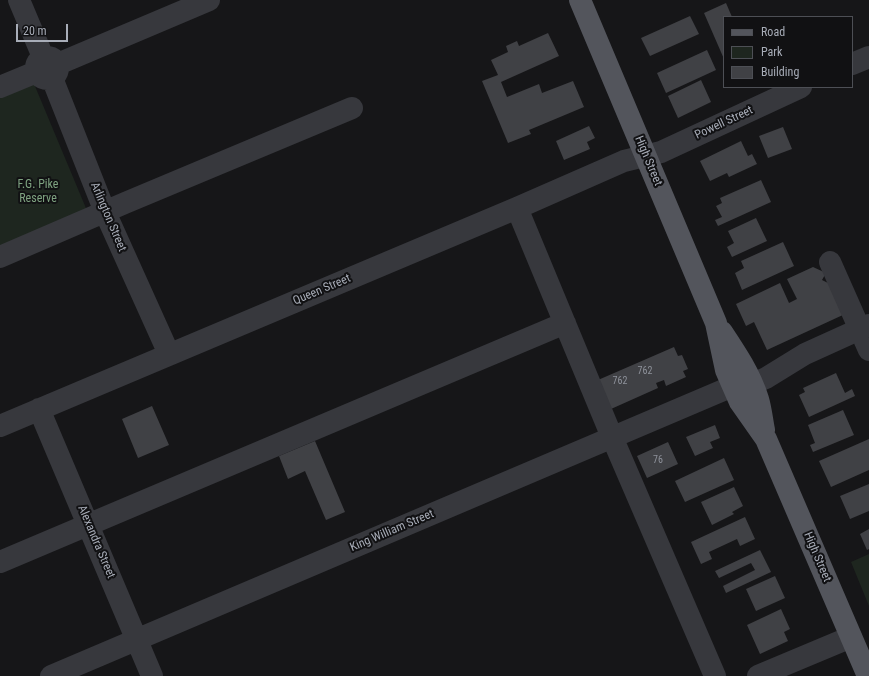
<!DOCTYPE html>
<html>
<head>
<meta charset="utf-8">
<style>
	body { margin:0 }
	#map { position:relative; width:869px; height:676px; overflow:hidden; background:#161618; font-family:"Roboto Condensed",sans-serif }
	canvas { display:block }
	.legend { position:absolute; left:723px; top:16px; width:130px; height:72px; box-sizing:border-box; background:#111113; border:1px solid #4d4f55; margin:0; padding:5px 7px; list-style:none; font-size:12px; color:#a8adb8 }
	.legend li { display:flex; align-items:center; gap:8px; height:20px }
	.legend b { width:20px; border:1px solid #4d4f55 }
	.scale { position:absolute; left:16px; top:24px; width:52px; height:18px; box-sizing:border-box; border:2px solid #a8adb8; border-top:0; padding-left:5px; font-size:12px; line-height:14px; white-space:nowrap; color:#a8adb8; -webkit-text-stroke:3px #111113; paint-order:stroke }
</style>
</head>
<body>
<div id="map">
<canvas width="869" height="676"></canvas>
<ul class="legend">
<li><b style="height:5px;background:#53555c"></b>Road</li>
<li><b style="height:11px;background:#1e261f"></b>Park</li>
<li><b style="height:11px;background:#404145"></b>Building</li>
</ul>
<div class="scale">20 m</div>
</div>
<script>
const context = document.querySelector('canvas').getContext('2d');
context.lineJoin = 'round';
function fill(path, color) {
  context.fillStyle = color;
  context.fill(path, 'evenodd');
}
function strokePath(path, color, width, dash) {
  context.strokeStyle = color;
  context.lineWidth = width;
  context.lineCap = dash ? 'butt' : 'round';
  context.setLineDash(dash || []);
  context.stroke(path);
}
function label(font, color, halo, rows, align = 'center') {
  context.font = font + ' "Roboto Condensed",sans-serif';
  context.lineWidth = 4;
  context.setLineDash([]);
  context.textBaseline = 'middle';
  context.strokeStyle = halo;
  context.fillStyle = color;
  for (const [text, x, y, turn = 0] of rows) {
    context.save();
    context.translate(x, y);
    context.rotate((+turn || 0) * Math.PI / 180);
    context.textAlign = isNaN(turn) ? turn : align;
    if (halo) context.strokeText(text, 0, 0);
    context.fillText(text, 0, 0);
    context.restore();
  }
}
fill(new Path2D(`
	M32,79L88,213L0,249V93Z
	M869,554V606L851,562Z`), '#1e261f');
fill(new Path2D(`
	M726,3L732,17H724V59L704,13Z
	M690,16L699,34L650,56L641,38Z
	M548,33L559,56L501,82L507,97L539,84L542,93L573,81L584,107L529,130L531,134L508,143L482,81L498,75L491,60L508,52L506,46L517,41L519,46Z
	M707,50L716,70L666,93L657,73Z
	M701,80L711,102L678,118L668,96Z
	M589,126L595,138L587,142L590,149L564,160L556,141Z
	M783,127L792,149L768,158L759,136Z
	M741,141L748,156L752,154L757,164L729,177L727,173L710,181L700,161Z
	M761,180L771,202L718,226L715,220L722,217L716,206L722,203L720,198Z
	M756,218L767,241L732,257L727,247L734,243L728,231Z
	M783,242L794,266L742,290L735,273L744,268L741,261Z
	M813,267L826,273L822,280L832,285L845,314L767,350L754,322L746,326L736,304L780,283L789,303L797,299L787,279Z
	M674,347L678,356L682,355L688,369L683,371L686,377L666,386L664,380L656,383L658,388L611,409L598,380Z
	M836,373L845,393L852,389L855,396L809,417L799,395L805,392L803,388Z
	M152,406L169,445L138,458L122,419Z
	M843,410L854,435L813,452L810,445L815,443L808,425Z
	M715,425L720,438L710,442L713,448L695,456L686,437Z
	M869,439V470L831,487L819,461Z
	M315,441L345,512L326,520L305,471L288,479L279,456Z
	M668,442L678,464L647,478L637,456Z
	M724,458L734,480L685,502L675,481Z
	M869,484V511L850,519L840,496Z
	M734,487L743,506L732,512L734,514L712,525L701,502Z
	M745,517L755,539L740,546L737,539L709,552L712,559L701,564L691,542Z
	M869,529V549L867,550L860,534Z
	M760,550L771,572L726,593L723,586L755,570L751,563L719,578L715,571Z
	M775,576L785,598L756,611L746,589Z
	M781,609L790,629L784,632L788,641L760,654L747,625Z`), '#404145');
strokePath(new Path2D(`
	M19,0L43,57
	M36 68a11 11 0 1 1 22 0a11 11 0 1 1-22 0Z
	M57,63L65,61L209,0
	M852,64L869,57
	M52,78L105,212L169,354
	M0,87L29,75L36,71
	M517,208L612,437L715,676
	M0,257L125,203L352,108
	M830,262L869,350
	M752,384L766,378L805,354L869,325
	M39,409L152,676
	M0,426L517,208L624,161L661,152L801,87
	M0,562L565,323
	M51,676L733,386
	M758,676L851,637`), '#37383d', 22);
strokePath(new Path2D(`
	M580,0L716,323L726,370L740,402L766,439L868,676
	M722,332C736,353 750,374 758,399C761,409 762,420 764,430`), '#53555c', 22);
label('10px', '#8e929b', null, [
	["762",645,371],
	["762",620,381],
	["76",658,460]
]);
label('12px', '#a8adb8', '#111113', [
	["Powell Street",724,123,-25],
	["High Street",648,161,67],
	["Arlington Street",108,217,67],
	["Queen Street",322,290,-23],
	["King William Street",392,531,-23],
	["Alexandra Street",96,542,67],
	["High Street",817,557,67]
]);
label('12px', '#7fa381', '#111113', [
	["F.G. Pike",38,185],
	["Reserve",38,199]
]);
</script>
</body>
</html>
